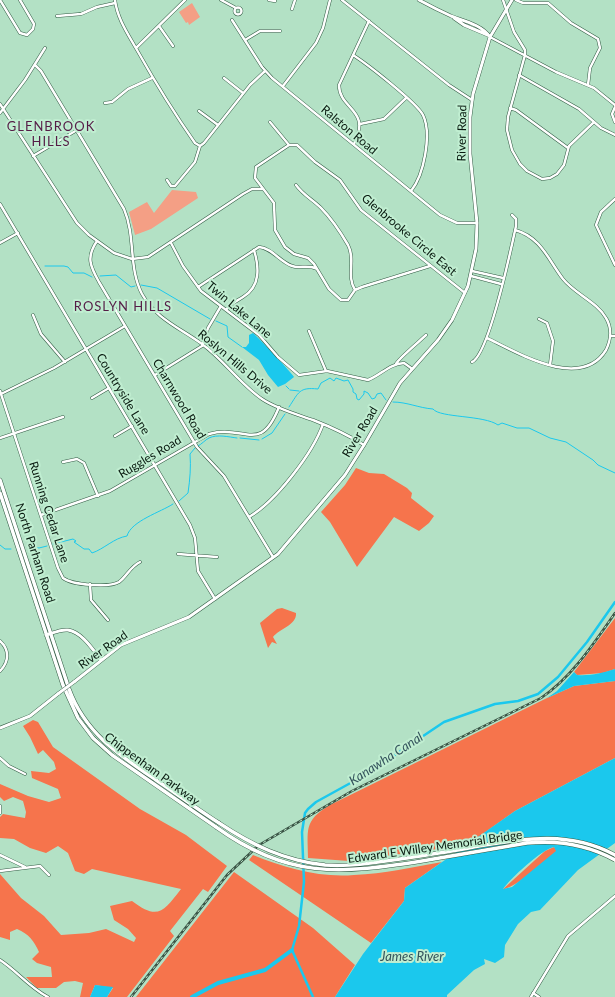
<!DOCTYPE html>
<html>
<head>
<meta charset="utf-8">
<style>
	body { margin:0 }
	canvas { display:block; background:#b3e1c5 }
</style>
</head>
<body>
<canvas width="615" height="997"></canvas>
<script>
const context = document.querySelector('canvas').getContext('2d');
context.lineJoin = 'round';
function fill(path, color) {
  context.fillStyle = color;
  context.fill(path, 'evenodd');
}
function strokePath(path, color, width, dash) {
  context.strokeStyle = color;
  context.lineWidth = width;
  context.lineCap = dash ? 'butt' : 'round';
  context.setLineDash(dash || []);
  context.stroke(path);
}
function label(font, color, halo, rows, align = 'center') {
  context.font = font + ' Lato,sans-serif';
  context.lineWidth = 4;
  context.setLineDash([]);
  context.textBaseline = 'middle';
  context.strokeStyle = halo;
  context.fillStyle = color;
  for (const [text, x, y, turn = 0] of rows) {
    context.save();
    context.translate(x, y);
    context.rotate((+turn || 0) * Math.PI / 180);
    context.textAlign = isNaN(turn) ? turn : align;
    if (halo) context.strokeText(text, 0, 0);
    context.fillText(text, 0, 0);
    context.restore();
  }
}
fill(new Path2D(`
	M192,3L200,17L189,25L188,22L186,23L179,12Z
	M172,190L196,192L198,198L151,229L135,235L129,212L147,202L154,213Z`), '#f49f85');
fill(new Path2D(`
	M356,468L369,473L384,474L407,488L412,493L411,498L434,516L429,523L419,531L394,517L357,567L330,522L321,512L345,485Z
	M282,608L296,613C297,625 279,629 273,637L277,644L272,642L268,648L260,623L277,609Z
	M615,618V669L603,673L577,675L574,672Z
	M615,681V758L515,811L467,845L349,861L308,858C308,830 303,821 330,805L547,698L574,686Z
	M33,720L38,722L53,747L140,809L186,835L227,866L208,892L203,889L170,931L174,936L127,997H107L113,988L95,985L90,997H80L83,983L75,981L64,982L56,988H37L26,977H52L51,967L37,963L32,959L39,952C34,941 29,934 17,929L10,932V940L0,937V874L21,898L44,916L61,935L89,933L106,929L134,942L136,938L128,929L114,920L110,906L132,901C158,921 164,911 181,889L92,869L84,874L75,871L68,853L58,846L46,853L30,848L14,839L0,838V817L3,814L25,818L26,812L23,801L13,797L4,801L0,797V784L28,796L49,802L61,798L58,789L32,778L31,771L49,773L56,769L54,762L43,750L38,754L30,737L23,726Z
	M554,847L557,851C540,865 523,883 502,890L545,851Z
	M253,855C285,868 320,878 354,875C384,874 413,867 442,862L405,888L404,901L371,943L249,860Z
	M234,872L313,928L355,965L335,997H136Z`), '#f6744c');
fill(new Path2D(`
	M253,333C258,337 293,374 294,377L285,384L278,387L268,375L259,360L242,347H246L249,343V335Z
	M615,669V681L574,686L547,698L557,691L574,672L577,675C590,676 602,673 615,669Z
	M615,758V843L578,870L540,910L531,912L518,924L505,945L504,957L495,963L484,959L485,964L474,970L447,995V997H335L363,954L404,901L405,888L515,811ZM554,847L556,851L512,887L503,889C510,879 542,849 554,847Z
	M95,985L113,987L107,997H90Z`), '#1bc8ed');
strokePath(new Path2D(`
	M45,266H64L68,267L73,273H84L92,277
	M100,276L116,275L131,287L135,286
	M141,285L157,288L210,319
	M216,321L227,326L228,337L242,347
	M286,386L289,389
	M290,390L299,391
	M393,402C407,402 419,408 433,409C440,418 484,415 498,425L502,423L517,428H529L550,438L566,442L593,460L598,465L615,473
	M289,407C299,392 299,387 318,389L321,383L330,378L334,381L336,378L344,381L348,380L353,389V392L356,394L357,399L359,400L364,394V391L368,393L372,399L375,398L377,394L381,393L386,400
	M240,438L259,440
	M262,439L272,433L285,414
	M198,446C202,444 205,440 209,438C217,434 229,437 237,438
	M179,501L188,493C190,479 191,467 190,454L195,448
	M53,544L73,539L76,541L74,542L84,549H89L92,553C104,549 114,538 127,536C131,521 161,512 173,504
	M0,545L5,549H11
	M29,546L39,548L47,546`), '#1bc8ed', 1);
strokePath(new Path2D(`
	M313,997L292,950L299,926L304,882L302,832L305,813L308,809L316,802L365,775L444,722L495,704L518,701L538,694L558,677L587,642L615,602`), '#1bc8ed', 2.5);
strokePath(new Path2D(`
	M192,997L218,983L265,970L292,950`), '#1bc8ed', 4);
const minor = new Path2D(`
	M0,0L20,33L27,35L33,29L34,24L20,0
	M115,0C117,18 128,34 137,50C155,82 174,113 195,143L200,146
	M221,0L236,8
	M269,0L275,1
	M342,0L449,85L472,100
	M503,0L514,32L525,50V55L508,117L507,130L512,150L520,164L527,171L542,179L550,178L557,174L564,165L569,146L594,122
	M516,0L523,3H548L571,23L598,39L600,48L590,68L588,85
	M234.5 11a3.5 3.5 0 1 1 7 0a3.5 3.5 0 1 1-7 0Z
	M292,9L295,0
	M57,16L81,14L97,7L115,3
	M232,20L262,67L272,78L440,215L457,223H477
	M159,26L173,46
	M490,37L556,72L594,88L615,105
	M245,40L260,31H280
	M136,48L185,0
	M353,55C367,64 416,102 423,115C432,134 424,175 411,191
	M35,65L41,71L124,209C136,237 128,267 142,294C156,319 180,328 202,344C224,360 240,384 262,399C277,409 296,414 313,420C331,427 348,435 364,445
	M519,75L579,109L601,128L615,135
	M224,78L243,93
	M283,86L316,43L323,28L330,0
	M105,103L112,102L128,89L152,78
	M0,104L77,223L89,235L114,253L132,259L148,257L243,194L252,189H263
	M615,107L612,114L615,122
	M510,108L516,110L568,148
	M199,111L218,125
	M0,113L25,80L45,48
	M270,122L289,145
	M360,124L384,119L406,98
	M354,144C372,109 339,110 339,85L369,21
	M200,146L204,143L250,85L265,71
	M33,156L77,130
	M167,180L171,186H175L195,162L200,146
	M296,185C303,195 312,199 321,208C331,218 341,233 348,245C356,260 346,276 355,290
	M615,199L601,212L596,225L615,265
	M0,204L190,525L195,538L198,571L215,599
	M97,241C86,257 90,266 99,282L197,447L224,476L273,557
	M0,243L18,233
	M171,243L183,266L201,291L259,335L278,357L299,375L327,371L368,380C381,375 389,364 404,363L411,368
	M430,266L362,287L355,290L348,300H341L329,289L314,264L308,258L294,254L285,247L275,230L274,203L255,178L256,167L289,145H297L315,162L340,180L361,210L465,293
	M472,271L503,278
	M471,276L501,284
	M198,287L259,247C272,248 280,262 292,266C300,269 308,264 317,269
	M226,310C231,303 237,301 243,297C261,286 259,267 254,250
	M33,315L41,334L65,362
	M539,319L547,323L553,341L550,365
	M309,331L326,371
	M610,336H615
	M487,338C518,353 581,391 606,350C611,340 612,328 606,318C597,302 575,294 563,279C549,261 541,237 515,230
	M472,362C489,354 511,249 516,226V219L512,215
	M396,364C398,359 420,341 426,335
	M155,375L202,346L208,328L221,306
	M0,391L58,568L63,578C72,585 109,588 119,582C127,576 130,567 140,562
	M1,394L54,368L125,326
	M92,398L109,388
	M115,436L132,426
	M0,438L63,417
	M63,462L77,459L84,463L98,496
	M41,515L110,491L209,434C245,424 260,455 279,407
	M249,517C276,501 313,453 323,424
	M178,554L217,557
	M90,584L91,600L108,620
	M0,641C10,650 9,662 0,671
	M0,758L9,766L25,774
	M0,806V813
	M0,855L25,867
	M0,871L40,866L49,875
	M0,960C17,971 30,988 48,997
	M533,993L539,997
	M531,997L568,936L615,896`);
const major = new Path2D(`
	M419,0C430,6 440,11 451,16C464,21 482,25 490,37
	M454,18L464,25L490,36
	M46,635C53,633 61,629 68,630C82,632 93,650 101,660
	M74,682L121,645L189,617L278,554L345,475L364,445L400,383L438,340L452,320L468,286L476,249L477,223L470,154V117L473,94L490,37L512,0
	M0,728L30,716L59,693`);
const highway = new Path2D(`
	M0,480L69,689C85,733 119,755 156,780C177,794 197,809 219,823
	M0,493L63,685L78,718L93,738L112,755L216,827`);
strokePath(minor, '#335c45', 3.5);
strokePath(major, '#335c45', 4);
strokePath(highway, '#335c45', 4.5);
strokePath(minor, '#fff', 2.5);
strokePath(major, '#fff', 3);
strokePath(highway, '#fff', 3.5);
const rail = new Path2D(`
	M131,997L227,875L259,845L352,791L541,698C572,677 594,643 615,613`);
strokePath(rail, '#3a5445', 2.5);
strokePath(rail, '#c0eed1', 1, [3]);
const majorBridge = new Path2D(`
	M59,693L74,682`);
const highwayBridge = new Path2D(`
	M219,823C252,845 285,861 325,865C353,867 379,862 407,858C431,854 455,851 479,846C526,838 571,831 615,855
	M216,827C288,879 339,874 422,861C457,855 492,849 527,843C558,840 587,844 615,860`);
strokePath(majorBridge, '#335c45', 4, []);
strokePath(highwayBridge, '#335c45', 4.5, []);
strokePath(majorBridge, '#fff', 3);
strokePath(highwayBridge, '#fff', 3.5);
label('12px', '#091a10', '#c0eed1', [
	["Ralston Road",349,130,40],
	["River Road",462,133,-89],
	["Glenbrooke Circle East",409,235,40],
	["Twin Lake Lane",239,310,40],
	["Roslyn Hills Drive",235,362,40],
	["Countryside Lane",123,394,59],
	["Charnwood Road",179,399,59],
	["River Road",360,432,-59],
	["Ruggles Road",150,457,-31],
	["Running Cedar Lane",49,512,72],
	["North Parham Road",35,553,72],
	["River Road",103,650,-35],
	["Chippenham Parkway",152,769,36],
	["Edward E Willey Memorial Bridge",435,847,-8]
]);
context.letterSpacing = '1px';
label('13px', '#551d47', '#c0eed1', [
	["GLENBROOK",51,127],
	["HILLS",51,142],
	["ROSLYN HILLS",123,307]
]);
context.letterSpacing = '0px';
label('italic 13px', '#33525b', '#c0eed1', [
	["Kanawha Canal",386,759,-33],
	["James River",412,957]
]);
</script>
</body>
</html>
